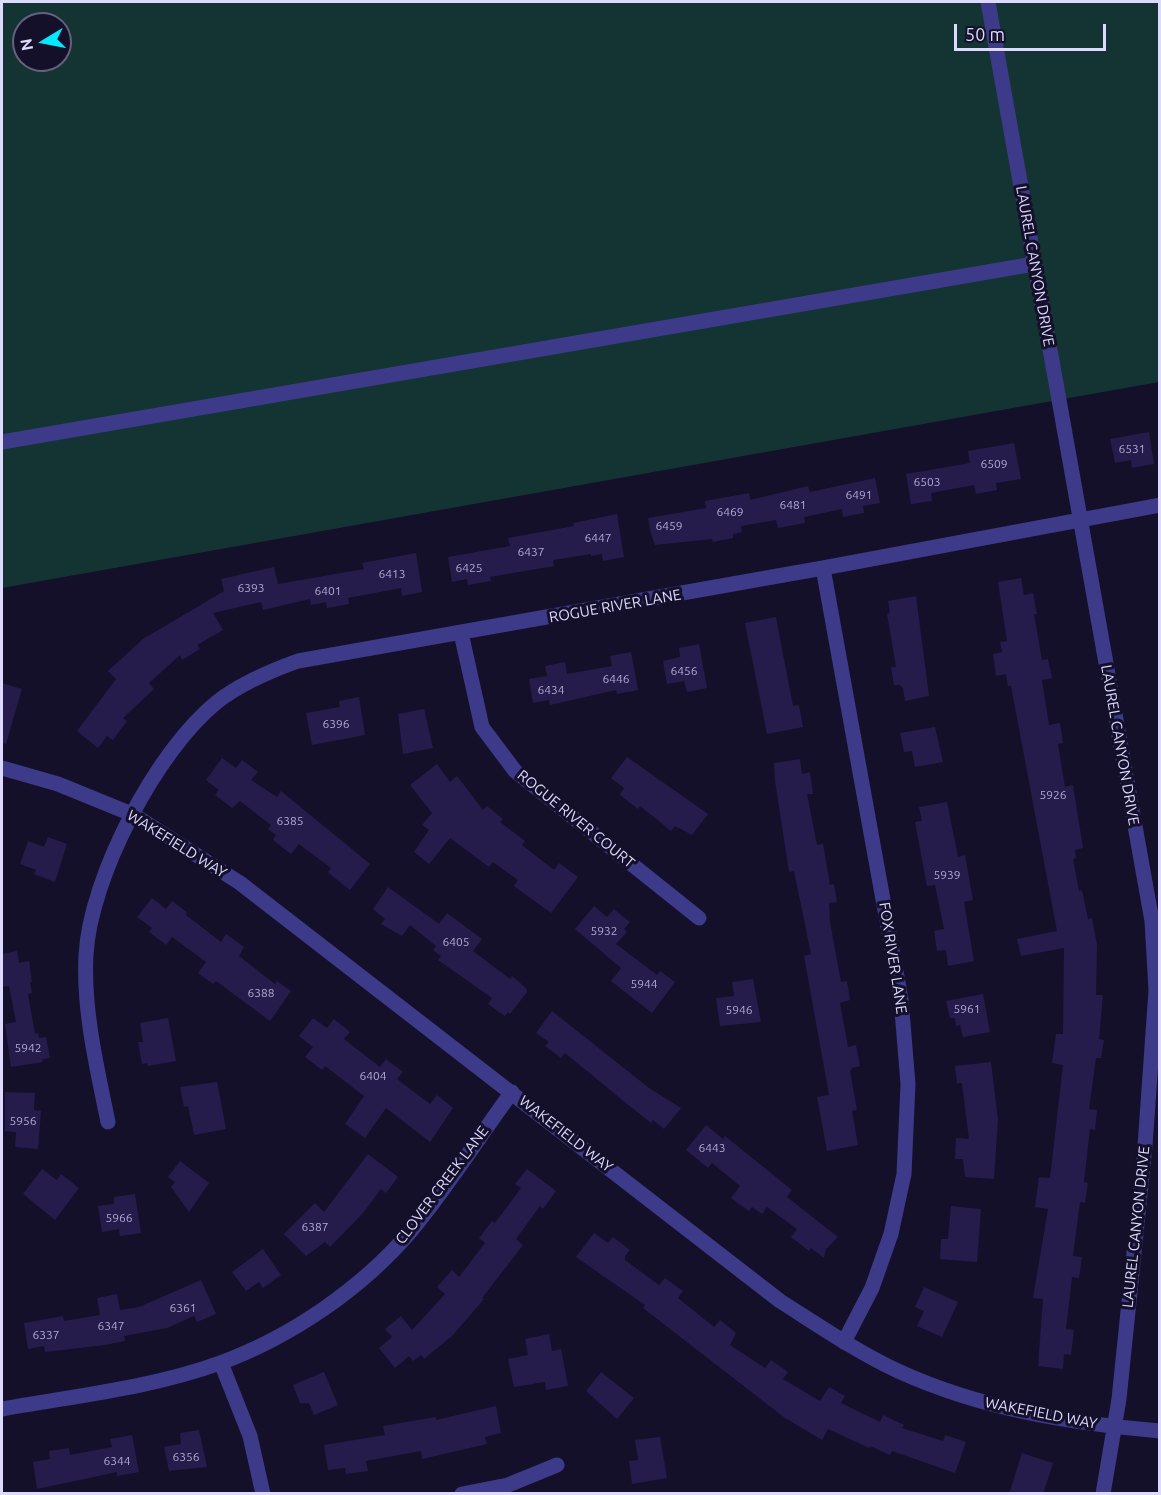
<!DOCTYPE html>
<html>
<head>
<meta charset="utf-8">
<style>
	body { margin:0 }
	#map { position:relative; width:1161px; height:1495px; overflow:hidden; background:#14102a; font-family:Ubuntu,sans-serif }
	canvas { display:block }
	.frame { position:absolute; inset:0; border:3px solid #ddd9ff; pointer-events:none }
	.north { position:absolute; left:12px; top:12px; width:60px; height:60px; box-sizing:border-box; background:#14102a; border:2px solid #64607f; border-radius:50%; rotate:260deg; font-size:16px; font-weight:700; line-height:24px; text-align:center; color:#ddd9ff }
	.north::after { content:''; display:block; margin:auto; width:21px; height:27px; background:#05e9ff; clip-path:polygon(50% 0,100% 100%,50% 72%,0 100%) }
	.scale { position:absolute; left:954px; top:24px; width:152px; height:27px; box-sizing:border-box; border:3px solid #ddd9ff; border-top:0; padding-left:8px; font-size:18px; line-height:21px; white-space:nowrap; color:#ddd9ff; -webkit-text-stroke:4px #14102a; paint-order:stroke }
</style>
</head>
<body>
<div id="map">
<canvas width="1161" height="1495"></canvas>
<div class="frame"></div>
<div class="north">N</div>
<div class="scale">50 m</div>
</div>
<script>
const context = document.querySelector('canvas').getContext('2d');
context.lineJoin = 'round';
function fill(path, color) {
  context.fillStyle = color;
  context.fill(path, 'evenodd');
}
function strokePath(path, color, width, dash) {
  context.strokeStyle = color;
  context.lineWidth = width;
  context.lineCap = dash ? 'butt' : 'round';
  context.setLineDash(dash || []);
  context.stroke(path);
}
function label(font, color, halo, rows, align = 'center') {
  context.font = font + ' Ubuntu,sans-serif';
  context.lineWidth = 6;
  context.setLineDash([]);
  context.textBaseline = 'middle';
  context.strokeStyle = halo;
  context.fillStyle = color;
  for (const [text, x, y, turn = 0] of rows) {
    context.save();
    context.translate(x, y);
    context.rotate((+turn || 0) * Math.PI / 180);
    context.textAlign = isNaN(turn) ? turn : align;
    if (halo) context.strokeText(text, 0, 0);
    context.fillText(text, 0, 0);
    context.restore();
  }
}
fill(new Path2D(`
	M2,2H1159V382L2,588ZM24,24H60V60H24Z`), '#133432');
fill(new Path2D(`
	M1149,432L1154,464L1132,468L1131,460L1115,463L1110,439Z
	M1014,443L1021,479L996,483L997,490L976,494L974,485L931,493L932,501L911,504L906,474L970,463L968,451Z
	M875,478L880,503L863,506L864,513L843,517L842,509L804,517L805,523L778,528L776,520L741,526L742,532L733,534V538L713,542L712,539L655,545L651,534L648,518L706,508L705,501L749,493L750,500L808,486L810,492Z
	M617,514L624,557L603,561L602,554L591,556V554L553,560L554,566L490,577L491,581L468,585L467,579L452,582L448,557L510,546L508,538L574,526L573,523Z
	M416,553L422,592L402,596L401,588L348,598L349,604L327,608L326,602L311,605L310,599L263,610L261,602L213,613L223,630L197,645L200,649L182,660L180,655L149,683L154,689L123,718L127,721L113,740L107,736L98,748L77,731L116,679L108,671L143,639L224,591L221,579L274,567L278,584L364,569L362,563Z
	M1021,578L1024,595L1033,593L1037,614H1034L1042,660L1048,659L1052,678L1042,680L1049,725L1060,723L1063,743L1058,744L1065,787L1073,785L1083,848L1075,850L1076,858L1073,859L1079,891L1082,890L1088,919L1092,918L1097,944L1096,995H1103L1099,1039L1104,1040L1101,1058H1096L1089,1109L1097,1110L1095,1130L1090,1129L1084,1182L1088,1183L1085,1203L1080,1202L1073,1256L1082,1257L1079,1278L1072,1277L1066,1329L1074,1330L1071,1355L1064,1354L1063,1369L1038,1366L1043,1299L1033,1298L1048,1209L1035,1207L1039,1177L1050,1178L1063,1065L1052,1063L1056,1034H1063L1064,948L1021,956L1017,939L1057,931L1011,686H1008L1006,674L996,676L993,654L1002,652L1000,642L1007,641L998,582Z
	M916,596L929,696L905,701L903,688L900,685H894L891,667H896L887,614L890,613L888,601Z
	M776,617L793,706L799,705L803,727L767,734L745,623Z
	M699,644L707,688L687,692L684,681L667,684L663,661L680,657L679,648Z
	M631,652L638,690L617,694L616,690L550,705L549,700L533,703L529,679L547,676L545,666L565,662L567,674L612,666L610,656Z
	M2,683L22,689L6,744L2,743Z
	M359,697L365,735L312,745L306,713L340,707L339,701Z
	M424,709L433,748L403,754L398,714Z
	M935,727L943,762L915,767L912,751L904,752L900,733Z
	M627,757L708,814L692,835L675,826L671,831L640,806L638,809L620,795L624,788L611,778Z
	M222,758L236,768L242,760L258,772L251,780L277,797L281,791L370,864L350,890L331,875L328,872L331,868L299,844L291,854L273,840L276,835L268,829L271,825L240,801L232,808L215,795L219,790L206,780Z
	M800,759L802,774L810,772L813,794H807L817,845L823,844L830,885L834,884L837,902L829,903L830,922L841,982L847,981L850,1000L840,1003L848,1047L856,1045L860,1066L852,1068L850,1071L857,1110L852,1111L858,1145L827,1151L817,1097L829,1095L804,956L811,954L794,871L789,872L775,781L774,763Z
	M437,764L450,782L457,776L483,810L487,806L503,819L500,822L525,841L522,845L554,870L559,863L578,877L551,913L514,886L518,880L493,862L489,867L450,838L429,864L414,852L429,830L422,825L432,813L410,785Z
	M947,802L958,857L965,855L973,900L964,902L974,961L948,966L946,950L937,951L934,931L944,929L935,885L927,886L915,822L922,821L919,807Z
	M48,837L67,844L55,882L34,874L36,870L20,864L28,841L44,847Z
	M388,887L439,924L447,913L482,939L473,951L510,979L512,976L526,988L527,992L510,1014L508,1012L505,1016L488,1004L492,998L438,960L441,956L433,950L436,946L410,925L402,936L381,924L385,919L373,909Z
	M152,898L166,909L172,901L187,912L186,915L221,942L226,934L244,947L239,956L275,984L277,981L291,991L270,1021L216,981L213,984L198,973L206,962L172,937L166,945L149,932L152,928L137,917Z
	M594,906L607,917L614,909L630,922L624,929L627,932L616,944L657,975L660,971L675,982L652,1013L611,981L621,968L575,929Z
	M17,951L19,963L29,961L32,982H30L32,993L28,994L35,1034L38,1033L39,1038L46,1037L50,1058L42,1059L43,1062L11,1067L5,1024L16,1022L9,986L2,987V954Z
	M753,979L761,1022L720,1026L716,998L734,996L732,982Z
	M983,994L990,1032L963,1037L960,1025L956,1026L955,1018H950L946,1001Z
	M552,1011L649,1088L681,1108L664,1129L653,1120L651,1123L626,1103L565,1053L561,1058L545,1046L549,1042L536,1033Z
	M168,1018L176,1061L148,1066L147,1063L142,1064L138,1042H143L140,1023Z
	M313,1018L327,1028L334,1019L350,1032L344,1039L380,1067L386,1059L403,1072L397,1079L430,1104L437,1095L453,1108L430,1142L386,1108L365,1138L345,1124L364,1096L325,1066L322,1070L305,1057L313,1047L299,1036Z
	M991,1062L998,1120L994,1179L965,1177L963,1159H955L956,1138L969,1139L962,1083H957L955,1066Z
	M217,1082L226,1129L194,1135L188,1106L184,1107L180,1087Z
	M5,1092L35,1093L34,1110L41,1111L38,1149L15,1147L16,1132L5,1131Z
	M706,1125L723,1139L725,1136L792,1190L787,1197L838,1237L826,1249L824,1258L811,1248L809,1251L791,1237L797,1229L767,1207L762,1214L752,1207L749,1211L731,1198L740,1186L712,1163L708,1168L686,1150Z
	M368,1154L398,1177L386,1193L381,1189L363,1213L330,1247L325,1242L306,1256L284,1234L315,1203L324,1212Z
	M180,1161L209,1183L189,1212L171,1187L175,1182L168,1177Z
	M42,1169L57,1180L61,1174L79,1188L55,1220L23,1194Z
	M527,1169L556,1191L543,1209L540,1206L516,1239L523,1245L482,1298L484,1299L452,1336L424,1359L421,1355L413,1361L409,1356L395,1368L379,1348L392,1337L385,1329L401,1316L412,1330L445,1294L437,1287L452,1270L459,1277L485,1243L479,1238L492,1221L495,1223L521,1188L515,1184Z
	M135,1194L141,1233L120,1236L119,1229L102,1232L98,1206L114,1204V1197Z
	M951,1206L981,1209L977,1262L940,1259L941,1239H948Z
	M594,1233L608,1243L613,1237L630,1250L625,1256V1260L659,1285L665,1278L683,1291L678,1298L714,1327L720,1320L736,1333L730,1345L765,1368L771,1360L788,1372L783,1379L820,1401L829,1387L845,1396L841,1403L880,1422L883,1415L904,1425L902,1428L943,1441L945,1435L966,1442L955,1473L892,1451L890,1455L870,1446L869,1448L828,1429L822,1440L785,1418L643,1308L645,1305L576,1257Z
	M263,1249L281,1275L263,1288L259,1282L246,1291L232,1272Z
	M201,1280L216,1314L197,1322L194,1316L167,1328L124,1336L125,1341L105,1345L45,1352L44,1346L28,1349L24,1323L63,1316L64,1321L100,1315L97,1298L117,1294L120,1310L139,1307Z
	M924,1287L958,1302L942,1337L917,1326L924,1311L915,1307Z
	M549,1334L552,1351L561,1349L568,1386L546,1390L545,1382L514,1387L508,1359L528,1355L525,1339Z
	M324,1372L338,1405L314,1415L309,1403H300L293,1385Z
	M601,1372L634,1398L617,1419L586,1391Z
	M496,1406L501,1433L485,1437L487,1444L422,1459L421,1451L366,1461L368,1471L346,1474L345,1468L328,1470L324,1445L385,1435L383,1426L436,1417V1420Z
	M199,1430L207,1467L169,1471L164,1447L181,1444L180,1433Z
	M132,1435L139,1472L117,1476V1472L37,1489L33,1462L50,1459L49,1451L69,1448L70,1455L112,1447L110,1439Z
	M660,1437L667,1478L632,1484L629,1461L638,1460L635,1440Z
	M1022,1453L1053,1463L1043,1494H1009Z`), '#251c4b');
strokePath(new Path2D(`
	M988,2L1152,921L1156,990L1145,1146L1119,1399L1103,1494
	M2,442L1034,264
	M823,568L901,999L908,1084L904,1174L891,1234L872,1288L844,1342
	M461,633L482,727L515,771L699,918
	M2,768L58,784L134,815L240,883L780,1301C818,1325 857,1352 898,1371C981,1409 1069,1423 1160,1431
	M108,1122C97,1068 83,1010 86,955C90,877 157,750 217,702C241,683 270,671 298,661L823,568L1160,505
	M221,1363L250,1436L263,1494
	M2,1409C74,1396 151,1388 220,1363C291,1337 361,1289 410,1232C447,1188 478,1138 512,1092
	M462,1494L508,1485L557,1465`), '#3c3a89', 15);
label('12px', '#afaad2', null, [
	["6531",1132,449],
	["6509",994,464],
	["6503",927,482],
	["6491",859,495],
	["6481",793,505],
	["6469",730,512],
	["6459",669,526],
	["6447",598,538],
	["6437",531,552],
	["6425",469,568],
	["6413",392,574],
	["6393",251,588],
	["6401",328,591],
	["6456",684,671],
	["6446",616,679],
	["6434",551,690],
	["6396",336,724],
	["5926",1053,795],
	["6385",290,821],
	["5939",947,875],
	["5932",604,931],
	["6405",456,942],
	["5944",644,984],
	["6388",261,993],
	["5961",967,1009],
	["5946",739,1010],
	["5942",28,1048],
	["6404",373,1076],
	["5956",23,1121],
	["6443",712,1148],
	["5966",119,1218],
	["6387",315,1227],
	["6361",183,1308],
	["6347",111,1326],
	["6337",46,1335],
	["6356",186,1457],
	["6344",117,1461]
]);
label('15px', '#ddd9ff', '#14102a', [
	["LAUREL CANYON DRIVE",1035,266,80],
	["ROGUE RIVER LANE",615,606,-10],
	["LAUREL CANYON DRIVE",1120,745,80],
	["ROGUE RIVER COURT",576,819,39],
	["WAKEFIELD WAY",177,844,32],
	["FOX RIVER LANE",893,958,81],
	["WAKEFIELD WAY",566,1134,38],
	["CLOVER CREEK LANE",442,1185,-53],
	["LAUREL CANYON DRIVE",1136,1227,-84],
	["WAKEFIELD WAY",1041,1413,11]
]);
</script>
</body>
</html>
